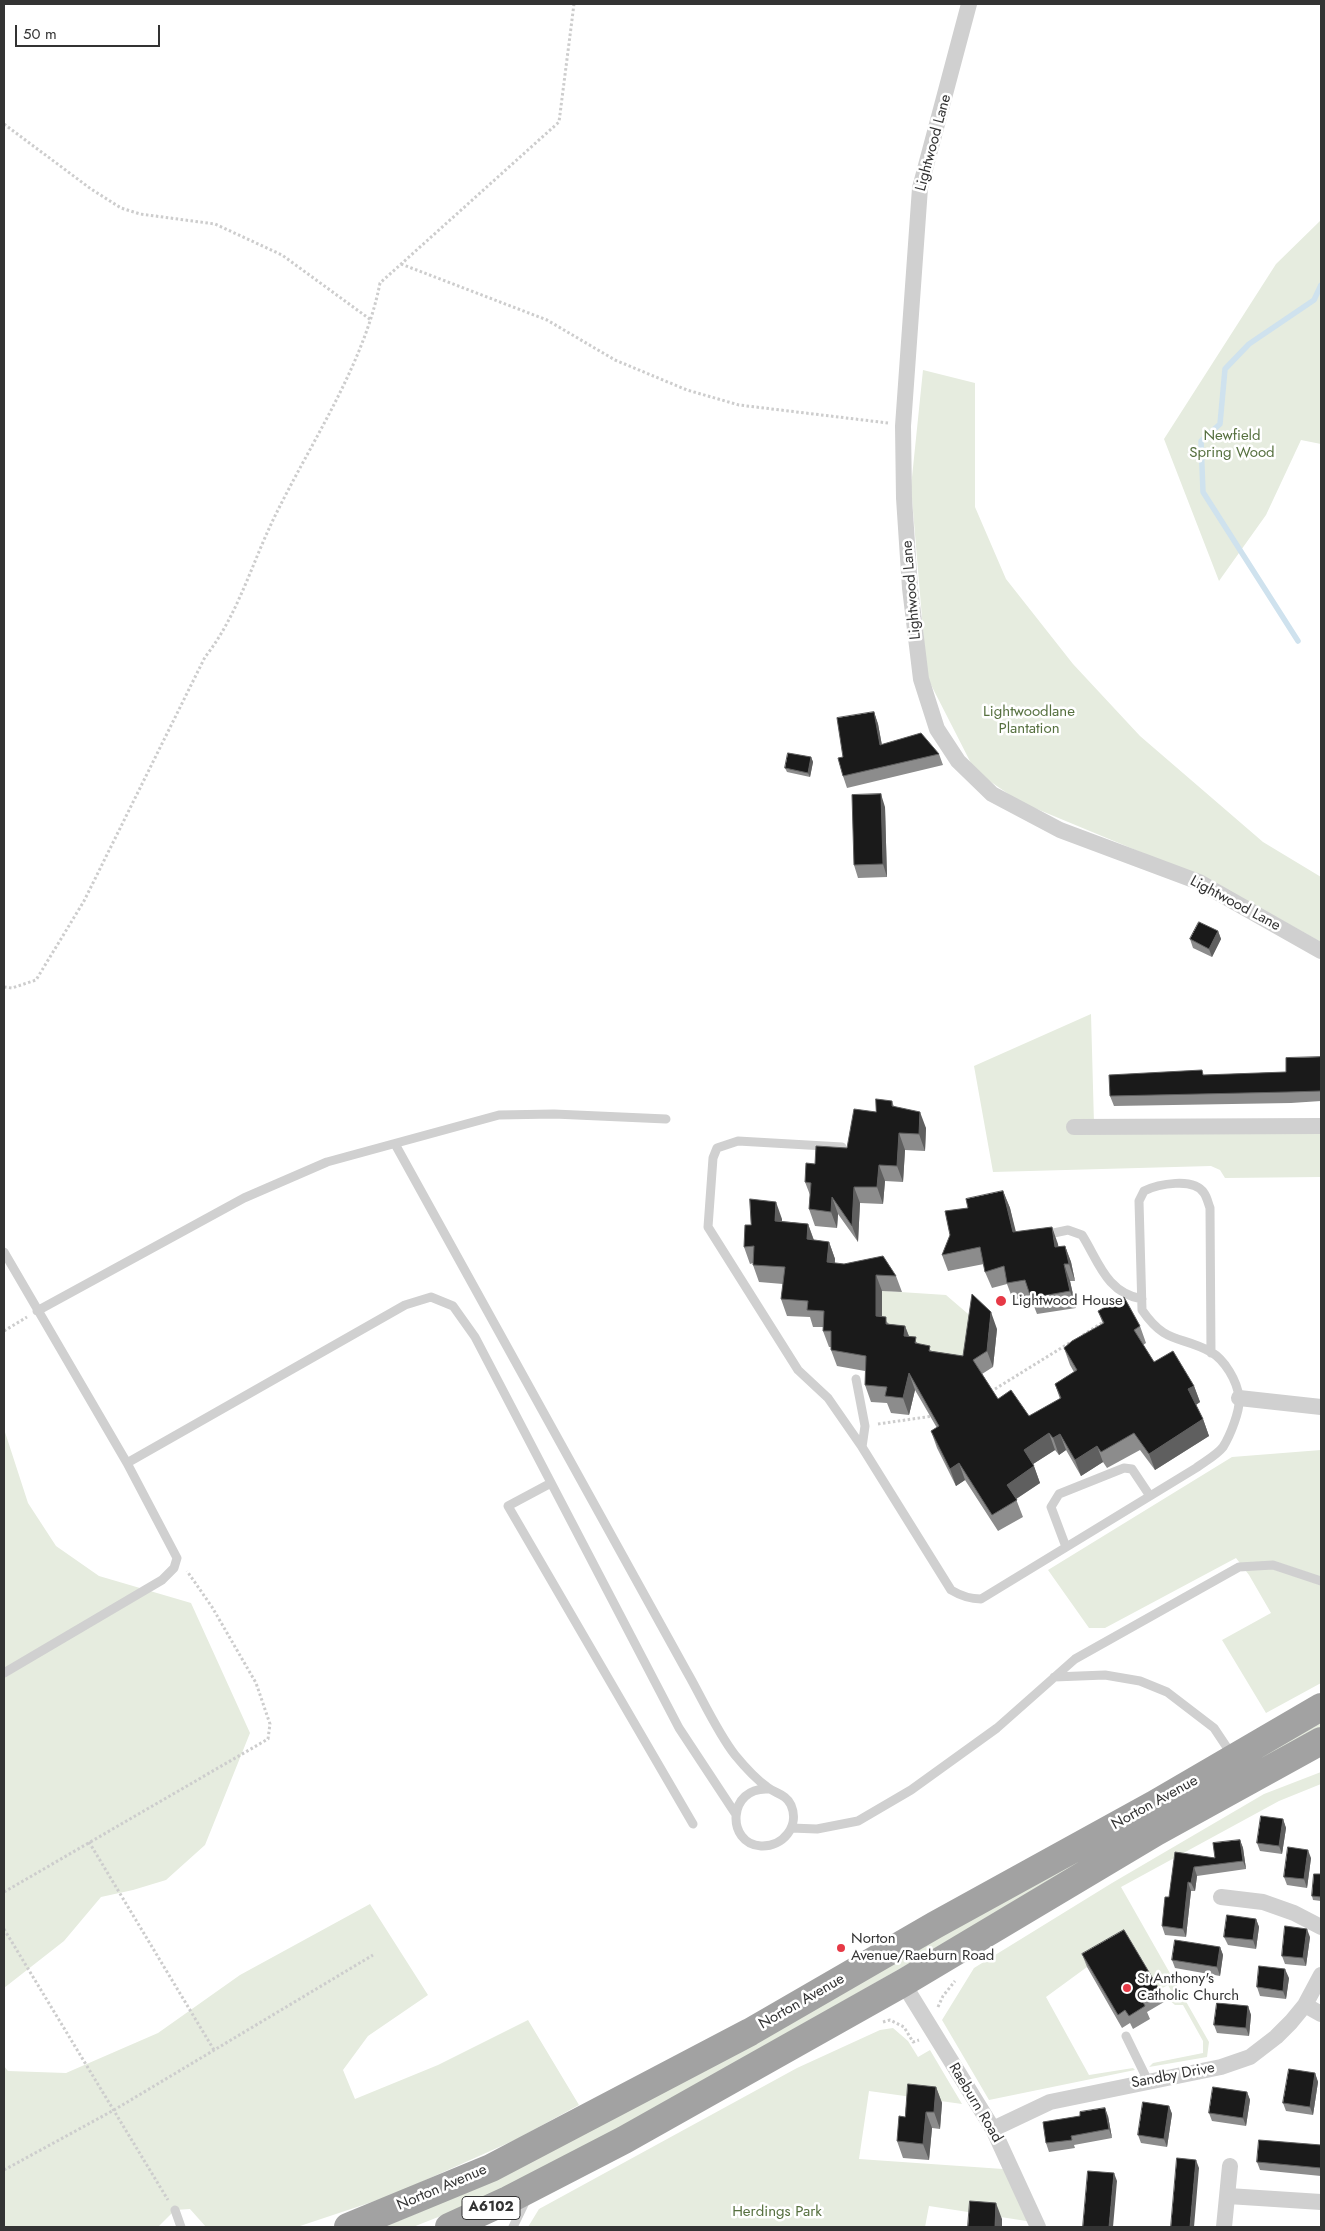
<!DOCTYPE html>
<html>
<head>
<meta charset="utf-8">
<style>
	body { margin:0 }
	#map { position:relative; width:1325px; height:2231px; overflow:hidden; background:#fff; font-family:Jost,sans-serif }
	canvas { display:block }
	.frame { position:absolute; inset:0; border:5px solid #333; pointer-events:none }
	.scale { position:absolute; left:15px; top:25px; width:145px; height:22px; box-sizing:border-box; border:2px solid #333; border-top:0; padding-left:6px; font-size:15px; line-height:18px; white-space:nowrap; color:#333; -webkit-text-stroke:4px #fff; paint-order:stroke }
</style>
</head>
<body>
<div id="map">
<canvas width="1325" height="2231"></canvas>
<div class="frame"></div>
<div class="scale">50 m</div>
</div>
<script>
const context = document.querySelector('canvas').getContext('2d');
context.lineJoin = 'round';
function fill(path, color) {
  context.fillStyle = color;
  context.fill(path, 'evenodd');
}
function strokePath(path, color, width, dash) {
  context.strokeStyle = color;
  context.lineWidth = width;
  context.lineCap = dash ? 'butt' : 'round';
  context.setLineDash(dash || []);
  context.stroke(path);
}
function label(font, color, halo, rows, align = 'center') {
  context.font = font + ' Jost,sans-serif';
  context.lineWidth = 5;
  context.setLineDash([]);
  context.textBaseline = 'middle';
  context.strokeStyle = halo;
  context.fillStyle = color;
  for (const [text, x, y, turn = 0] of rows) {
    context.save();
    context.translate(x, y);
    context.rotate((+turn || 0) * Math.PI / 180);
    context.textAlign = isNaN(turn) ? turn : align;
    if (halo) context.strokeText(text, 0, 0);
    context.fillText(text, 0, 0);
    context.restore();
  }
}
fill(new Path2D(`
	M1321,220V444L1301,440L1266,515L1219,581L1164,439L1276,264Z
	M923,370L975,383V507L1006,579L1073,664L1140,736L1263,842L1321,877V942L1215,883L1020,802L975,771L927,677L911,487Z
	M1091,1014L1094,1124L1321,1133V1177L1225,1178L1220,1170L1211,1166L993,1172L974,1066Z
	M880,1284L885,1291L946,1295L988,1331L966,1372L869,1330Z
	M4,1429L28,1503L56,1546L99,1576L191,1603L250,1733L205,1845L166,1880L133,1890L101,1897L64,1941L4,1988Z
	M1321,1450V1683L1266,1713L1222,1640L1271,1613L1249,1575L1236,1558L1105,1628H1089L1048,1570L1232,1457Z
	M1321,1714V1728L637,2119L566,2157L461,2208L413,2227H384C470,2192 548,2154 629,2110Z
	M1321,1772V1784L1279,1801L1121,1887L1209,2042L1207,2057L1149,2067L1153,2063L1203,2053V2041L1183,2005H1175L1168,1999L1174,1996L1168,1985L1157,1991L1128,1942L1087,1967L1046,1997L1089,2075L1133,2068L1135,2070L989,2100L942,2020L974,1968L1112,1883L1264,1794Z
	M370,1904L428,1995L368,2036L343,2070L355,2099L438,2065L528,2020L579,2105L517,2139L390,2196L297,2227H206L190,2209L175,2210L158,2227H4V2066L8,2071L66,2073L158,2033L240,1975Z
	M893,2028L908,2041L918,2057L930,2050L962,2104L869,2091L859,2159L1003,2169L1033,2222L929,2206L925,2227H528L539,2209L797,2068L880,2030Z`), '#e6ecdf');
strokePath(new Path2D(`
	M1298,641L1203,492L1201,441L1220,424L1225,369L1249,344L1314,300L1321,285`), '#cfe2ee', 5.5);
strokePath(new Path2D(`
	M4,124L91,189L121,208L140,214L215,224L282,255L371,320
	M401,264L547,320L615,360L687,390L739,405L888,423
	M4,987L12,988L36,980L84,901L205,657C237,617 252,563 274,518C311,442 364,365 380,283L559,122L574,4
	M4,1331L27,1317
	M1083,1335L1105,1321
	M995,1389L1071,1342
	M878,1424L933,1416
	M89,1842L214,2050
	M4,1892L268,1739L270,1724L256,1683L212,1607L187,1571
	M4,1929L168,2200
	M938,2007L943,1996L955,1981
	M883,2022L890,2020L904,2027L913,2042L919,2040
	M4,2170L114,2110L373,1955`), '#cdcdcd', 3, [2.5, 2.5]);
strokePath(new Path2D(`
	M395,1144L687,1672C702,1698 717,1732 735,1755C744,1766 756,1779 767,1787C776,1794 786,1794 791,1805C800,1826 783,1847 761,1846C726,1844 727,1786 769,1789
	M842,1147L738,1141L717,1148L713,1158L708,1227L798,1370L828,1398L862,1447L951,1590C961,1596 969,1599 981,1599L1196,1468C1204,1462 1217,1455 1223,1447C1230,1436 1241,1409 1239,1397C1237,1381 1225,1360 1211,1352C1180,1335 1166,1345 1142,1310L1139,1201L1144,1191C1158,1184 1194,1177 1204,1193C1207,1197 1208,1203 1210,1208L1211,1353
	M1044,1235L1068,1230L1082,1235C1098,1260 1106,1293 1142,1299
	M4,1252L127,1463L177,1558L174,1568L162,1580L4,1673
	M37,1311L244,1198L327,1162L499,1115L554,1114L666,1119
	M856,1379L865,1426L862,1447
	M127,1463L405,1305L431,1297L453,1306L475,1337L679,1728L735,1813
	M551,1483L508,1506L693,1824
	M1066,1547L1051,1507L1059,1494L1124,1468L1132,1469L1150,1496
	M1054,1677L1105,1675L1140,1681L1167,1692L1214,1728L1232,1755
	M791,1828L817,1829L858,1821L911,1790L997,1728L1075,1659L1239,1567L1273,1565L1321,1581
	M1126,2036L1148,2081
	M175,2210L181,2227
	M513,2227L527,2198`), '#d0d0d0', 9);
strokePath(new Path2D(`
	M969,4L920,188L903,426L904,498L910,588L921,679L937,729L958,761L992,794L1060,830L1199,882L1321,951
	M1074,1127L1321,1126
	M1239,1398L1321,1407
	M1221,1897L1263,1902L1294,1913L1321,1927
	M903,1983L993,2129L1038,2227
	M1305,2005L1321,2014
	M993,2129L1050,2102L1221,2067L1250,2057L1276,2037L1291,2022L1305,2005L1321,1975
	M1228,2196L1321,2202
	M1224,2227L1230,2166`), '#d0d0d0', 16);
strokePath(new Path2D(`
	M348,2227L491,2168L750,2032L935,1925L1153,1805L1321,1707
	M449,2227L508,2200L624,2140L903,1983L1156,1832L1321,1741`), '#a2a2a2', 28);
fill(new Path2D(`
	M874,712L878,724L882,745L939,754L943,765L847,788L843,776V757Z
	M811,757L813,762L810,777L787,772L785,768Z
	M885,807L887,877L858,878L854,865Z
	M1218,931L1221,939L1212,957L1193,948L1190,939Z
	M1321,1057V1101L1291,1103L1114,1106L1110,1096L1204,1075L1286,1072Z
	M892,1101L894,1107L926,1128L925,1151L905,1150L903,1182L885,1181L883,1204L860,1203L858,1242L838,1214L837,1228L815,1226L809,1209L810,1195L805,1182L815,1164L847,1148L876,1112Z
	M1003,1191L1010,1208L1015,1231L1058,1244V1247L1065,1246L1071,1262L1075,1281H1070L1076,1308L1037,1314L1030,1296L1013,1300L1007,1284L992,1288L985,1272L984,1264L948,1271L942,1255L968,1208Z
	M782,1219V1221L808,1224L814,1240L829,1242L835,1259V1263L896,1276L902,1292L882,1291V1317L889,1324L905,1326L909,1336L919,1344L932,1351L963,1356L997,1329L993,1367L982,1374L998,1399L1029,1416L1060,1399L1055,1384L1074,1372L1070,1365L1064,1348L1103,1324L1098,1311L1140,1326L1146,1343L1143,1345L1154,1362L1194,1386L1200,1402L1196,1405L1203,1419L1209,1436L1155,1470L1140,1450L1107,1468L1103,1462L1081,1476L1066,1450L1059,1455L1055,1450L1033,1464L1040,1483L1016,1499L1023,1517L998,1531L965,1480L956,1486L937,1448L931,1431L937,1428L915,1390L909,1415L891,1413L887,1403L871,1402L865,1385V1371L837,1366L831,1350V1347H829L823,1331V1327H813L810,1317L787,1316L781,1299L783,1284L759,1282L753,1265V1263L750,1264L744,1247L751,1225Z
	M1283,1819L1286,1828L1282,1854L1260,1851L1257,1843Z
	M1240,1840L1243,1848L1246,1869L1197,1876L1195,1891H1191L1186,1937L1165,1935L1162,1926L1169,1897L1175,1852L1215,1858Z
	M1311,1858L1307,1888L1287,1885L1284,1877Z
	M1321,1874V1901L1313,1900L1312,1896Z
	M1256,1919L1259,1927L1256,1949L1228,1945L1224,1937Z
	M1310,1937L1306,1966L1285,1964L1282,1956Z
	M1220,1947L1223,1955L1220,1976L1175,1968L1172,1960Z
	M1082,1954L1159,1989L1164,2002L1147,2012L1150,2019L1133,2029L1130,2023L1122,2028L1087,1967Z
	M1289,1978L1286,1999L1260,1996L1257,1987Z
	M1248,2006L1251,2015L1249,2036L1217,2033L1214,2025Z
	M1315,2073L1318,2082L1313,2115L1286,2111L1283,2103Z
	M936,2087L942,2103L940,2129L932,2128L929,2160L903,2158L897,2141Z
	M1247,2092L1250,2100L1246,2126L1212,2121L1209,2113Z
	M1169,2106L1172,2114L1167,2147L1141,2143L1138,2135Z
	M1108,2116L1112,2138L1074,2145L1075,2148L1049,2152L1046,2143Z
	M1321,2145V2176L1260,2170L1257,2162Z`), '#8c8c8c');
fill(new Path2D(`
	M874,712L878,724L884,757L880,745Z
	M811,757L813,762L810,777L808,773Z
	M881,794L885,807L887,877L883,864Z
	M1218,931L1221,939L1212,957L1209,949Z
	M920,1112L926,1128L925,1151L919,1134Z
	M899,1133L905,1150L903,1182L897,1166Z
	M879,1165L885,1181L883,1204L877,1187Z
	M854,1187L860,1203L858,1242L852,1226Z
	M1003,1191L1010,1208L1020,1248L1013,1232Z
	M832,1197L838,1214L837,1228L831,1212Z
	M776,1202L782,1219L781,1237L775,1221Z
	M808,1224L814,1241L807,1239Z
	M1052,1227L1058,1244L1061,1264L1055,1247Z
	M829,1242L835,1259L833,1279L827,1262Z
	M1065,1246L1071,1262L1075,1281L1069,1264Z
	M1064,1264L1070,1281L1076,1308L1070,1291Z
	M876,1275L882,1291V1332L876,1316Z
	M991,1312L997,1329L993,1367L987,1351Z
	M905,1326L911,1342L904,1336Z
	M909,1373L915,1390L909,1415L903,1398Z
	M1194,1386L1200,1402L1194,1406L1188,1389Z
	M1203,1419L1209,1436L1155,1470L1149,1454Z
	M1049,1433L1055,1450L1030,1466L1024,1450Z
	M1060,1434L1066,1450L1059,1455L1053,1438Z
	M1097,1446L1103,1462L1081,1476L1075,1460Z
	M959,1463L965,1480L956,1486L950,1469Z
	M1034,1466L1040,1483L1013,1501L1007,1485Z
	M1283,1819L1286,1828L1282,1854L1279,1846Z
	M1240,1840L1243,1848L1246,1869L1243,1861Z
	M1308,1850L1311,1858L1307,1888L1304,1879Z
	M1194,1867L1197,1876L1195,1891L1191,1883Z
	M1188,1882L1191,1891L1186,1937L1183,1929Z
	M1256,1919L1259,1927L1256,1949L1253,1940Z
	M1307,1929L1310,1937L1306,1966L1303,1958Z
	M1220,1947L1223,1955L1220,1976L1217,1967Z
	M1285,1969L1289,1978L1286,1999L1283,1991Z
	M1248,2006L1251,2015L1249,2036L1246,2028Z
	M1315,2073L1318,2082L1313,2115L1310,2107Z
	M936,2087L942,2103L940,2129L934,2112Z
	M1247,2092L1250,2100L1246,2126L1243,2118Z
	M1169,2106L1172,2114L1167,2147L1164,2139Z
	M1105,2108L1108,2116L1112,2138L1109,2129Z
	M926,2112L932,2128L929,2160L923,2144Z
	M1196,2160L1199,2168L1194,2227H1190Z
	M1114,2173L1117,2181L1113,2227H1109Z
	M996,2203L1002,2219V2227H995Z`), '#5f5f5f');
const building = new Path2D(`
	M874,712L880,745L921,733L939,754L843,776L838,758L843,757L837,718Z
	M788,753L811,757L808,773L785,768Z
	M881,794L883,864L854,865L852,795Z
	M1199,922L1218,931L1209,949L1190,939Z
	M1321,1057V1091L1288,1092L1110,1096L1109,1075L1202,1070L1203,1075L1286,1072V1058Z
	M876,1099L892,1101V1106L920,1112L919,1134L899,1133L897,1166L879,1165L877,1187H854L852,1226L832,1197L831,1212L809,1209L811,1183L805,1182L806,1163L815,1164L816,1146L847,1148L854,1109L876,1112Z
	M1003,1191L1013,1232L1052,1227L1055,1247L1065,1246L1069,1264H1064L1070,1291L1031,1298L1025,1280L1007,1283L1004,1266L985,1272L980,1247L942,1255L950,1235L945,1211L968,1208L966,1199Z
	M750,1199L776,1202L775,1221L808,1224L807,1239L829,1242L827,1262L844,1264L883,1256L896,1276L876,1275V1316L886,1317V1324L905,1326L904,1336L916,1337L915,1343L930,1346L929,1351L963,1356L972,1294L991,1312L987,1351L973,1360L998,1399L1011,1390L1029,1416L1061,1398L1055,1384L1077,1370L1064,1348L1072,1341L1104,1323L1098,1311L1124,1297L1140,1326L1134,1330L1154,1362L1173,1351L1194,1386L1188,1389L1203,1419L1149,1454L1134,1433L1101,1452L1097,1446L1075,1460L1060,1434L1053,1438L1049,1433L1024,1450L1034,1466L1007,1485L1017,1500L992,1515L959,1463L950,1469L931,1431L939,1426L909,1373L903,1398L885,1396L887,1387L865,1385L866,1356L831,1350V1331H823L824,1311L807,1310L808,1301L781,1299L785,1267L753,1265L754,1246L744,1247L745,1225H751Z
	M1261,1816L1283,1819L1279,1846L1257,1843Z
	M1240,1840L1243,1861L1194,1867L1191,1883L1188,1882L1183,1929L1162,1926L1165,1897H1169L1175,1852L1215,1858L1213,1843Z
	M1288,1847L1308,1850L1304,1879L1284,1877Z
	M1314,1874H1321V1897L1312,1896Z
	M1227,1915L1256,1919L1253,1940L1224,1937Z
	M1285,1926L1307,1929L1303,1958L1282,1956Z
	M1124,1930L1159,1989L1142,2000L1145,2006L1129,2016L1125,2010L1118,2015L1082,1954Z
	M1175,1940L1220,1947L1217,1967L1172,1960Z
	M1259,1966L1285,1969L1283,1991L1257,1987Z
	M1217,2003L1248,2006L1246,2028L1214,2025Z
	M1289,2069L1315,2073L1310,2107L1283,2103Z
	M908,2084L936,2087L934,2112H926L923,2144L897,2141L899,2116L905,2117Z
	M1213,2087L1247,2092L1243,2118L1209,2113Z
	M1143,2102L1169,2106L1164,2139L1138,2135Z
	M1105,2108L1109,2129L1071,2136L1072,2140L1046,2143L1043,2122L1080,2116V2112Z
	M1259,2140L1321,2145V2168L1257,2162Z
	M1177,2158L1196,2160L1190,2227H1171Z
	M1088,2171L1114,2173L1109,2227H1083Z
	M970,2201L996,2203L995,2227H968Z`);
fill(building, '#1a1a1a');
strokePath(building, '#5f5f5f', 1);
for (const [x, y, r, color] of [
	[1001,1301,6,"#e63946"],
	[841,1948,5,"#e63946"],
	[1127,1988,5,"#e63946"]
]) {
  const dot = new Path2D();
  dot.arc(x, y, r, 0, 2 * Math.PI);
  context.fillStyle = color;
  context.fill(dot);
  strokePath(dot, '#fff', 2);
}
for (const [x, y, w] of [
	[491,2208,58]
]) {
  const box = new Path2D();
  box.roundRect(x - w / 2, y - 11.5, w, 23, 4);
  context.fillStyle = '#fff';
  context.fill(box);
  strokePath(box, '#333', 1);
}
label('bold 14px', '#333', null, [
	["A6102",491,2208]
]);
label('15px', '#333', '#fff', [
	["Lightwood Lane",934,143,-75],
	["Lightwood Lane",912,590,-95],
	["Lightwood Lane",1235,904,28],
	["Norton Avenue",1155,1803,-29],
	["Norton Avenue",802,2002,-30],
	["Sandby Drive",1173,2076,-11],
	["Raeburn Road",975,2103,59],
	["Norton Avenue",442,2188,-23]
]);
label('15px', '#56703f', '#fff', [
	["Newfield",1232,436],
	["Spring Wood",1232,453],
	["Lightwoodlane",1029,712],
	["Plantation",1029,729],
	["Herdings Park",777,2212]
]);
label('15px', '#333', '#fff', [
	["Lightwood House",1012,1301],
	["Norton",851,1939],
	["Avenue/Raeburn Road",851,1956],
	["St Anthony's",1137,1979],
	["Catholic Church",1137,1996]
], 'left');
</script>
</body>
</html>
